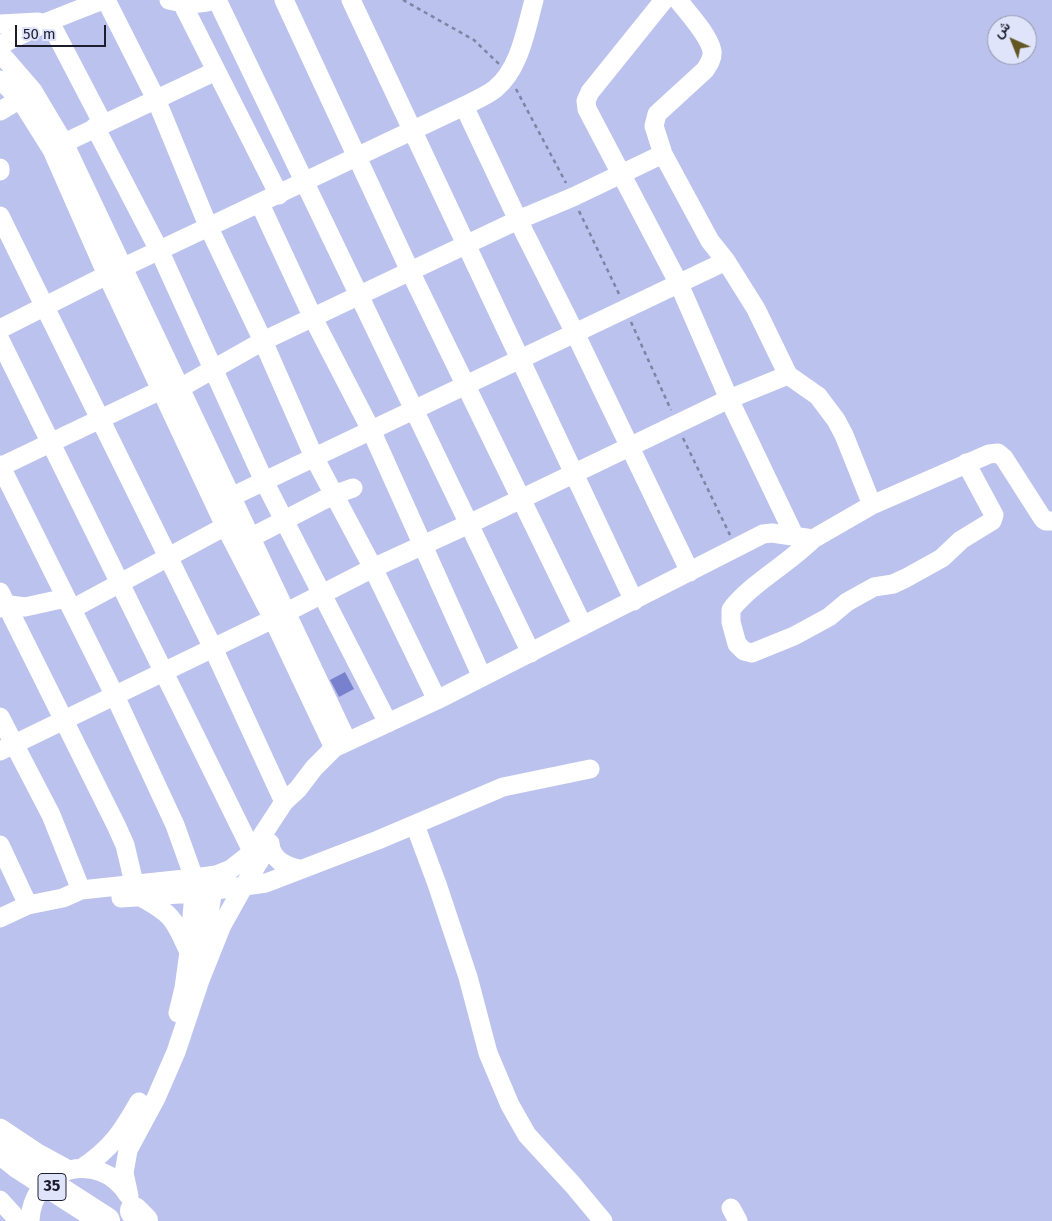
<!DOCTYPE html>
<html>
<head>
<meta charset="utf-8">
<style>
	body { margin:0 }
	#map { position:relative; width:1052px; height:1221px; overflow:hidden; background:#bbc2ed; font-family:"Fira Sans",Vazirmatn,sans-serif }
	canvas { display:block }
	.north { position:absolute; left:987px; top:15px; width:50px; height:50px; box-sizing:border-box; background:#e0e4fb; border:1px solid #9295a9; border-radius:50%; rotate:316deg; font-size:14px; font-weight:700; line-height:20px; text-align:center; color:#1c1e2e }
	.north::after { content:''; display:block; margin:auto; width:18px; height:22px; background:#625723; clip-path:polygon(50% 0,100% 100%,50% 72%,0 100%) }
	.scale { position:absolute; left:15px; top:25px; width:91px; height:22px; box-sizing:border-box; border:2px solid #1c1e2e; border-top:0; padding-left:6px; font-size:15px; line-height:18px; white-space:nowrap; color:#1c1e2e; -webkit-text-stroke:4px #e0e4fb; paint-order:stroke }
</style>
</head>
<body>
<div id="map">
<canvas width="1052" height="1221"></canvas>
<div class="north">ش</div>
<div class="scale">50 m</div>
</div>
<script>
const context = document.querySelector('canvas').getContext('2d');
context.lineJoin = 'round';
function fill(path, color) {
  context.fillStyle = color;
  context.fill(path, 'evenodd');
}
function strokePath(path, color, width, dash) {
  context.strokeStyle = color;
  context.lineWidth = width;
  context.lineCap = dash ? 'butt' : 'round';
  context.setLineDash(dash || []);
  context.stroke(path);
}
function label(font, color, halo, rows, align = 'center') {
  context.font = font + ' "Fira Sans",sans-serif';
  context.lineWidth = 4;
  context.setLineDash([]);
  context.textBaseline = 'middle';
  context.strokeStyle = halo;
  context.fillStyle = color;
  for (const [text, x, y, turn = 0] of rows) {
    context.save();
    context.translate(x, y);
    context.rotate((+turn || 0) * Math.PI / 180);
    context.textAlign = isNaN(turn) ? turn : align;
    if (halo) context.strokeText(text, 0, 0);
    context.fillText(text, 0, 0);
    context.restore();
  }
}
fill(new Path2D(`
	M345,672L354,689L339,697L330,680Z`), '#7881ce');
strokePath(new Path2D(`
	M403,0L474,40L499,64
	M516,89L566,183
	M579,211L620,296
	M631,322L671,410
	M683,438L730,535`), '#7f84a5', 2.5, [4, 4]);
strokePath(new Path2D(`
	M106,0L156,99L209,228L263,341L314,457L373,568L437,700
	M169,0C185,4 200,5 216,0
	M217,0L531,653
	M284,0L410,271L583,626
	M351,0L634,601
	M664,0L590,92L586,101L587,109L679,284L729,399L795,537
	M678,0C688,13 709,35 712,51C713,58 709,64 705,70L657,114L654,126L663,154L710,241L726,261L756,309L788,375L818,396L836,420L844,435L872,505
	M182,3L279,195
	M47,22L54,30L103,124
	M0,24L38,22
	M0,45L47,22L103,0
	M1,54L33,91L64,143L347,741
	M0,80L20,99L52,150L107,275L225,526L273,619L334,748
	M464,106L518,220L575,333L690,572
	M0,111L20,99
	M95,127L160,252L264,481L388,723
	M64,143L216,71
	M0,168V171
	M260,204L313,318L371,430L482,677
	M0,216L213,648L284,802
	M0,329L107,275L464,106C474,101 486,96 495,89C520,69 526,29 534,0
	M0,340L252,851
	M180,388L263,341L518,220L573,197L663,154
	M0,465L115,696L175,825L194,878
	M0,467L161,390
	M231,497L726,261
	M250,538L333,495L353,488
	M813,539C788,564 756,580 733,607L731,610V622L737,644L744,651L752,653L794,636L829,617L847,602L874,587L893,584L906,578L942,558L961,540L992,521L994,515L966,463
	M0,592L116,825L125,845L134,883
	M0,608L10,605L25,607L66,598
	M72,609L235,521
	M285,613L373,568L469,524L729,399L788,375
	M0,717L51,815L81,890
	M0,751L273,619
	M415,825L437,884L468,977L488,1053L510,1105L527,1135L573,1185L603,1221
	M270,843C271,859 285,866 299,869
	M0,845L28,905
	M139,896C171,913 174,918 188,950
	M121,898L194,893L266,883L378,840L503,787L590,769
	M0,918L28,905L63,898L81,890L194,878L216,875L231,869L250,854L284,802L298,789L314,768L334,748L437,700L763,534L772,533L813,539L872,505L989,454L998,453L1004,458L1043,519L1046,521H1052
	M202,957L213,889L210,878
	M178,1013L184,988L189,952L194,893L190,883
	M0,1128L36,1152L69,1170
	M82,1168C111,1149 122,1132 139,1102
	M129,1196L124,1173L128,1150L156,1098L176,1052L200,980L222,925L241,891L269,845
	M0,1200L19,1221
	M731,1208L738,1221
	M30,1221C32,1166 100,1149 128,1195`), '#fff', 19);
strokePath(new Path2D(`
	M0,1150L19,1165L106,1221
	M134,1211L144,1221`), '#fff', 28);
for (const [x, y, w] of [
	[52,1187,28]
]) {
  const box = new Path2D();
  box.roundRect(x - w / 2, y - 13.5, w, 27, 4);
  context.fillStyle = '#e0e4fb';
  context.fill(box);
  strokePath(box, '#1c1e2e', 1);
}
label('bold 16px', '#1c1e2e', null, [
	["35",52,1187]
]);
</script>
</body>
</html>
